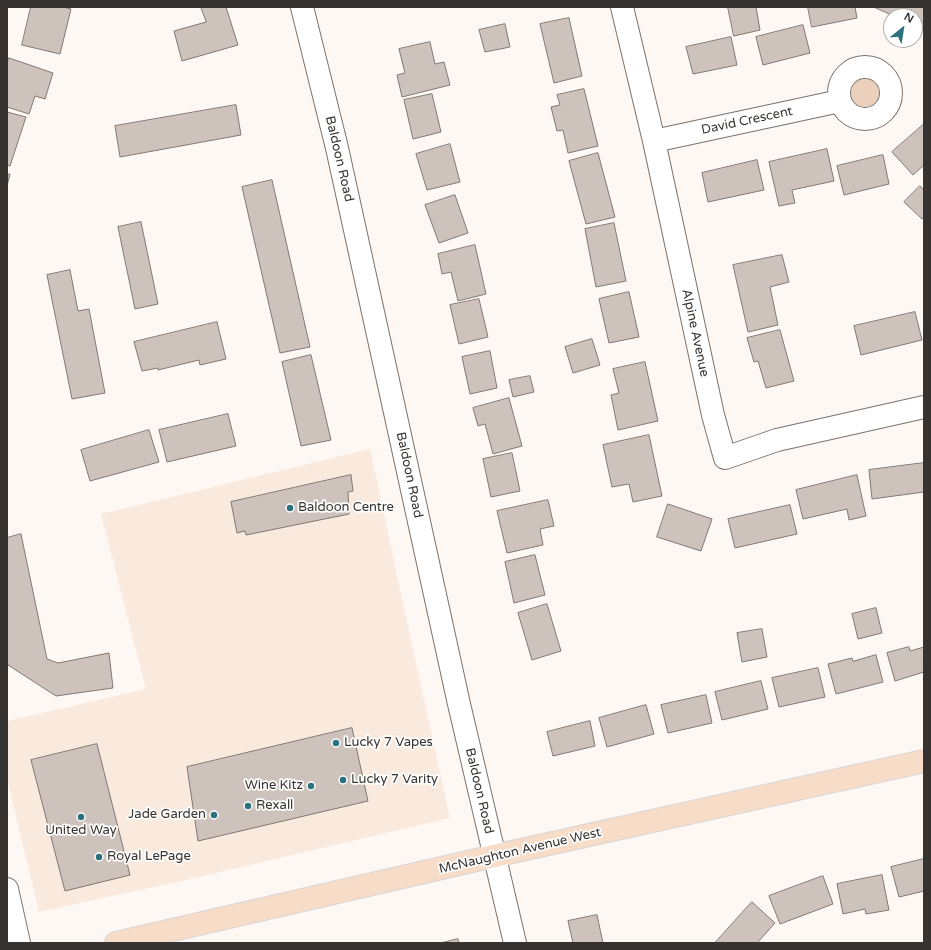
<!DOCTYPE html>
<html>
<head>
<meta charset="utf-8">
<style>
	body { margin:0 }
	#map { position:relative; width:931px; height:950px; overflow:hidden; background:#fef8f4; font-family:"Varela Round",sans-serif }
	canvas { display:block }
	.frame { position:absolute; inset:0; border:8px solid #373330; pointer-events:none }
	.north { position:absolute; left:883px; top:8px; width:40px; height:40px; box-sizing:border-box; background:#fff; border:1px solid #afadac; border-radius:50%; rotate:30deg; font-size:11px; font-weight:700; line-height:16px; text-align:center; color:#373330 }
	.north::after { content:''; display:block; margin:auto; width:14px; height:18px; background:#2b727e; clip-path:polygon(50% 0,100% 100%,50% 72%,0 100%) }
</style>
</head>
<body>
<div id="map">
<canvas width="931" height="950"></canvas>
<div class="frame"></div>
<div class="north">N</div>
</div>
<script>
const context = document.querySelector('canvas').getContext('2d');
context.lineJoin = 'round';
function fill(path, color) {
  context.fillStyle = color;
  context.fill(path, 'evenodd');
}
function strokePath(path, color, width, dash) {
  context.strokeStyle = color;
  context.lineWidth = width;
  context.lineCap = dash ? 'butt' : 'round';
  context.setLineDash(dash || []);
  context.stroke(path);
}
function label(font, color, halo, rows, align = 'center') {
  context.font = font + ' "Varela Round",sans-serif';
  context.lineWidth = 3.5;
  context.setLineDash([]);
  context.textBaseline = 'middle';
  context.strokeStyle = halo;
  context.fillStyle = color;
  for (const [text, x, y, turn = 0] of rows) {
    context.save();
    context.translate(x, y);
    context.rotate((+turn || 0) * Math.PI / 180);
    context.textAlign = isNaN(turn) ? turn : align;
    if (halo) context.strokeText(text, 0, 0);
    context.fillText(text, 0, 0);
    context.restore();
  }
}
fill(new Path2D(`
	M370,449L411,641L450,818L186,880L39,912L7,779V721L146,689L101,514Z`), '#faeadd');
fill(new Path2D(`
	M851 93a14 14 0 1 1 28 0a14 14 0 1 1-28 0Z`), '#ebd0bb');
const building = new Path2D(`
	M31,7H63L71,9L60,54L22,45Z
	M201,7H226L238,45L182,61L174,31L206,22Z
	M728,7H756L760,30L734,36Z
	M808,7H855L857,18L812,27Z
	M874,7H924V23L915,19V16H894Z
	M569,18L582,76L554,83L540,24Z
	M505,24L510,47L485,52L479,30Z
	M803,25L810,53L763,65L756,37Z
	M731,37L737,65L693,74L686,47Z
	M430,42L435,64L444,62L450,85L402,97L397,75L405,73L399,49Z
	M9,58L53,73L45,99L35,96L29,114L7,107V64Z
	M584,89L598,146L568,153L563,130L557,131L551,107L560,105L557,95Z
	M432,94L441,132L413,139L404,100Z
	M236,105L241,135L120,157L115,126Z
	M7,112L26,117L10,166L7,165Z
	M924,124V165L913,175L892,152Z
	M450,144L460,182L427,190L416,154Z
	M827,149L834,181L792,190L795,203L779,206L769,162Z
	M598,153L615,217L586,224L569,161Z
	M883,155L889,184L844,195L837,166Z
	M757,160L764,190L708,202L702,173Z
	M7,174H10L7,186Z
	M272,180L310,347L280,353L242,187Z
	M920,186L924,190V217L922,219L904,202Z
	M455,195L468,233L439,243L425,205Z
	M141,222L158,304L135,309L118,227Z
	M614,223L626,281L596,287L585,229Z
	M475,245L486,294L458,301L451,272L442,274L438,254Z
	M782,255L789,282L770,287L778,325L748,332L733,265Z
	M70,270L78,311L89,309L105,393L72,399L47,275Z
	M629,292L639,337L609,343L599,299Z
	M479,299L488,337L459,344L450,305Z
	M915,312L922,340L861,355L854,326Z
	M217,322L226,359L200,365L199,360L158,370V368L142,371L134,342Z
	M780,330L794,381L766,388L758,361L754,362L747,338Z
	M592,339L600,365L573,373L565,347Z
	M490,351L497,388L470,394L462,357Z
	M311,355L331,440L301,446L282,362Z
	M645,362L658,421L618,430L611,395L619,393L613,369Z
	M530,376L534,392L513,397L509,380Z
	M509,398L522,446L493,454L485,424L478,426L473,408Z
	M228,414L236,446L167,462L159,430Z
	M149,430L159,462L90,481L81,450Z
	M649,435L662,496L633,502L629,484L612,487L603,445Z
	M512,453L520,491L491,497L483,459Z
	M924,463V492L872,499L869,470Z
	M351,475L353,491L348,492L349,514L246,535L245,531L237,533L231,502Z
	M857,475L866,516L849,520L847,509L803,519L796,490Z
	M548,500L554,526L540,529L543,545L507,553L497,511Z
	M668,504L712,519L701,551L657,537Z
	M790,505L797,534L735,548L728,519Z
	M21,534L47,659L58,663L109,653L113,688L56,696L8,665L7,661V538Z
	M535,555L545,595L514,603L505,562Z
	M547,604L561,651L532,660L518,613Z
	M876,608L882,633L858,639L852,614Z
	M762,629L767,657L742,662L737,633Z
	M909,647L910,651L924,647V672L895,681L887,653Z
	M876,655L883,682L836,694L828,664L852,658L853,661Z
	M818,668L825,697L779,707L772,678Z
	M761,681L768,709L722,720L715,692Z
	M706,695L712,723L668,733L661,705Z
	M646,705L654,734L607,747L599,718Z
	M590,721L595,746L553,756L547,732Z
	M352,728L368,801L198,841L187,767Z
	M97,744L130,875L65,891L31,760Z
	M924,859V891L899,897L891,867Z
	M882,875L889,910L866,914L865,909L843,914L837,884Z
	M823,876L833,904L780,924L769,896Z
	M752,902L775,923L757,943H715Z
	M597,915L603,943H573L568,921Z
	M458,939L459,943H441Z`);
fill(building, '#cdc3bc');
strokePath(building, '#817872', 1);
const minor = new Path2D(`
	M302,7L337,148L459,704L515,943
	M622,7L654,141L713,415L725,458L777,440L924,407
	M839 93a26 26 0 1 1 52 0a26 26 0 1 1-52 0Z
	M654,141L840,101
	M7,889L19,943`);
const major = new Path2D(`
	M116,943L494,856L924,761`);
strokePath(minor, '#7b726b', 24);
strokePath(major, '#d7d6d6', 24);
strokePath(minor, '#fff', 22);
strokePath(major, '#f7dcc7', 22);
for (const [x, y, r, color] of [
	[290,508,4,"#2b727e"],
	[336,743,4,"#2b727e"],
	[343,780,4,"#2b727e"],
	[311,786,4,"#2b727e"],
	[248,806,4,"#2b727e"],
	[214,815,4,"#2b727e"],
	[81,817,4,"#2b727e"],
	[99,857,4,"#2b727e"]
]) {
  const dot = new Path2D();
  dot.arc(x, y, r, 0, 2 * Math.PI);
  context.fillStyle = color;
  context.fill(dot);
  strokePath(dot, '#fff', 1.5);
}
label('13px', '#373330', '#fff', [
	["David Crescent",747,121,-12],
	["Baldoon Road",339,159,77],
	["Alpine Avenue",695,333,78],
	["Baldoon Road",409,475,78],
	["Baldoon Road",479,791,77],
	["McNaughton Avenue West",520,851,-13]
]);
label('13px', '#373330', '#fff', [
	["Baldoon Centre",298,508],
	["Lucky 7 Vapes",344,743],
	["Lucky 7 Varity",351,780],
	["Wine Kitz",303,786,"right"],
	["Rexall",256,806],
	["Jade Garden",206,815,"right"],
	["United Way",81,831,"center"],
	["Royal LePage",107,857]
], 'left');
</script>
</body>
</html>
